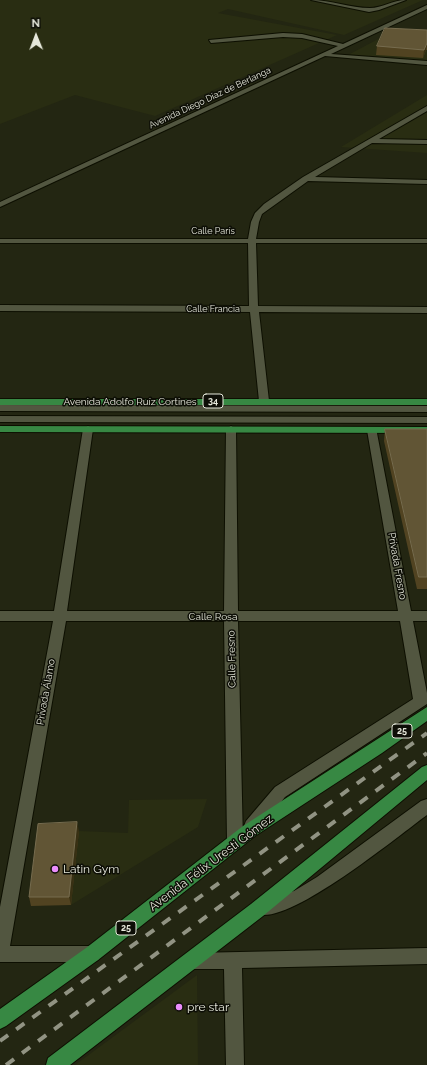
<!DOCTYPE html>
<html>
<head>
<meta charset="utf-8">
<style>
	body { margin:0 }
	#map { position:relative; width:427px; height:1065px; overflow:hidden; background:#232612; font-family:Raleway,sans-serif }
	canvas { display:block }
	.north { position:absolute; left:16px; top:16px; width:40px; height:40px; -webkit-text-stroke:3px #0d0e06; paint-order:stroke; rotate:359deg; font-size:11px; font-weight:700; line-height:16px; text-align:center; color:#e6e8db }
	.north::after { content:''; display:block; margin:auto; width:14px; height:18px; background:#e6e8db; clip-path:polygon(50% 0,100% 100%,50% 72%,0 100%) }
</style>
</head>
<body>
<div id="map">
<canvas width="427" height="1065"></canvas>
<div class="north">N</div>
</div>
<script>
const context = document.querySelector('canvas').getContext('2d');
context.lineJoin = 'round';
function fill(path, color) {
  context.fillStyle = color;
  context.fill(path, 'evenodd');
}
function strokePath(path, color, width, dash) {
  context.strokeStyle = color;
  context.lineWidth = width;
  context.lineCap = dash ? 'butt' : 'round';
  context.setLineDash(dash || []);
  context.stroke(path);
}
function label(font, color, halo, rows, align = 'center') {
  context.font = font + ' Raleway,sans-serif';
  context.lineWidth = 3;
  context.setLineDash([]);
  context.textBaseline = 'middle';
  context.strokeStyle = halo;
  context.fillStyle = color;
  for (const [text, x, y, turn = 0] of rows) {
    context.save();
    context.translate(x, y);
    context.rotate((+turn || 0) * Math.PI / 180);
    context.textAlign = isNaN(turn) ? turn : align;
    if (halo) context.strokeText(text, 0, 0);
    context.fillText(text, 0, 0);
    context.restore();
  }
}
fill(new Path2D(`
	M0,0H423L344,35L228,9L218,13L337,35L155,116L75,95L0,124Z
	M384,36L427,38V64L348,55Z
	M427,95V153L341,147Z
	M207,799L198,827L71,905L79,831L128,833L129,800Z
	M197,975L198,1065H75Z`), '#292d12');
const minor = new Path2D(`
	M311,0C331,0 350,8 370,8C382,8 393,0 406,0L379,10L369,12Z
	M427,5V9L331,54L427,61V65L325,56L0,207V202L338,46L302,38L283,37L211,43L209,40L283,33L302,34L343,44Z
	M427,106V111L379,139L427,140V144L372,143L315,177L427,180V184L308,181L262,214L259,222L256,239H427V243H256L258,306L427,307V313L259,312L269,401L268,403L264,404L259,401L250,312L0,311V305L249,306L248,243H0V239H248L251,222L255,213L264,204L303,177Z
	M0,405L427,406V412L0,411Z
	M0,416L427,417V423L0,422Z
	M88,426L93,429L67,611H224L226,429L231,426L236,429L238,611H398L367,430L368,428H376L411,611H427V621H413L427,693V704L285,797L258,831L252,833L246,831L244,826L246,821L275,787L413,699L400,621H238L243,842L241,847L235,849L229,847L227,842L224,621H66L10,946H92L98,948L101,954L98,960L92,962H0V907L53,621H0V611H54L83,429Z
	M427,799V815C398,836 289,926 257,914L255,908L257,902L294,891L317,877L421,801Z
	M427,948V964L242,968L244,1065H226L224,969H193L187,967L184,961L187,955L193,953Z`);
const major = new Path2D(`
	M0,399H427V405H0Z
	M0,426L427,427V433L0,432Z
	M427,707V721L382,753L255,836L98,960L6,1026L0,1029V1009L86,948L243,826Z
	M427,765V780L263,916L70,1065H46L48,1058L251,904L422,767Z`);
strokePath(minor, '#0d0f01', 2);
strokePath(major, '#0d0f01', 2);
fill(minor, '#525640');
fill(major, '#378843');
strokePath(new Path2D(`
	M0,1041L427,733
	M6,1065L427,753`), '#919383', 4, [10, 10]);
fill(new Path2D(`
	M427,30V50H426L423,58L376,55L377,46Z
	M385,429H427V589H417L384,441Z
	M79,831L71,905L31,906L29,897Z`), '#514321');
fill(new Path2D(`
	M427,43L426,50L423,58L424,50Z
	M77,822L79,831L71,905L69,897Z`), '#383013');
const building = new Path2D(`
	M385,28L427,30V43L424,50L377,46Z
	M385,429H427V577H419Z
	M77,822L69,897H29L38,824Z`);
fill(building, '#615535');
strokePath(building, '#766c4f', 1);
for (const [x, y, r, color] of [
	[55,869,4,"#eb8dfc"],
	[179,1007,4,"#eb8dfc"]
]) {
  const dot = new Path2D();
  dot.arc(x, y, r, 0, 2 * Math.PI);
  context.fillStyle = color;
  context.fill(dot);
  strokePath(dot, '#0d0e06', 1.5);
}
label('9px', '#e6e8db', '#0d0e06', [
	["Avenida Diego Díaz de Berlanga",210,98,-25],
	["Calle París",213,231],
	["Calle Francia",213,309]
]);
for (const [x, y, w] of [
	[213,401,20],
	[402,731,20],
	[126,928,20]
]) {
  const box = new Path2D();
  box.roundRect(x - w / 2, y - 7, w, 14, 3);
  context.fillStyle = '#0d0e06';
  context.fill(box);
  strokePath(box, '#e6e8db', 1);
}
label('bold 9px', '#e6e8db', null, [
	["34",213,401],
	["25",402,731],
	["25",126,928]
]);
label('10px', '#e6e8db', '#0d0e06', [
	["Avenida Adolfo Ruíz Cortines",130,402],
	["Privada Fresno",397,566,80],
	["Calle Rosa",213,617],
	["Calle Fresno",232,659,-91],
	["Privada Álamo",46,692,-80]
]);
label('12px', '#e6e8db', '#0d0e06', [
	["Avenida Félix Uresti Gómez",211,863,-37]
]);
label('12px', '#e6e8db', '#0d0e06', [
	["Latin Gym",63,869],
	["pre star",187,1007]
], 'left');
</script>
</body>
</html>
